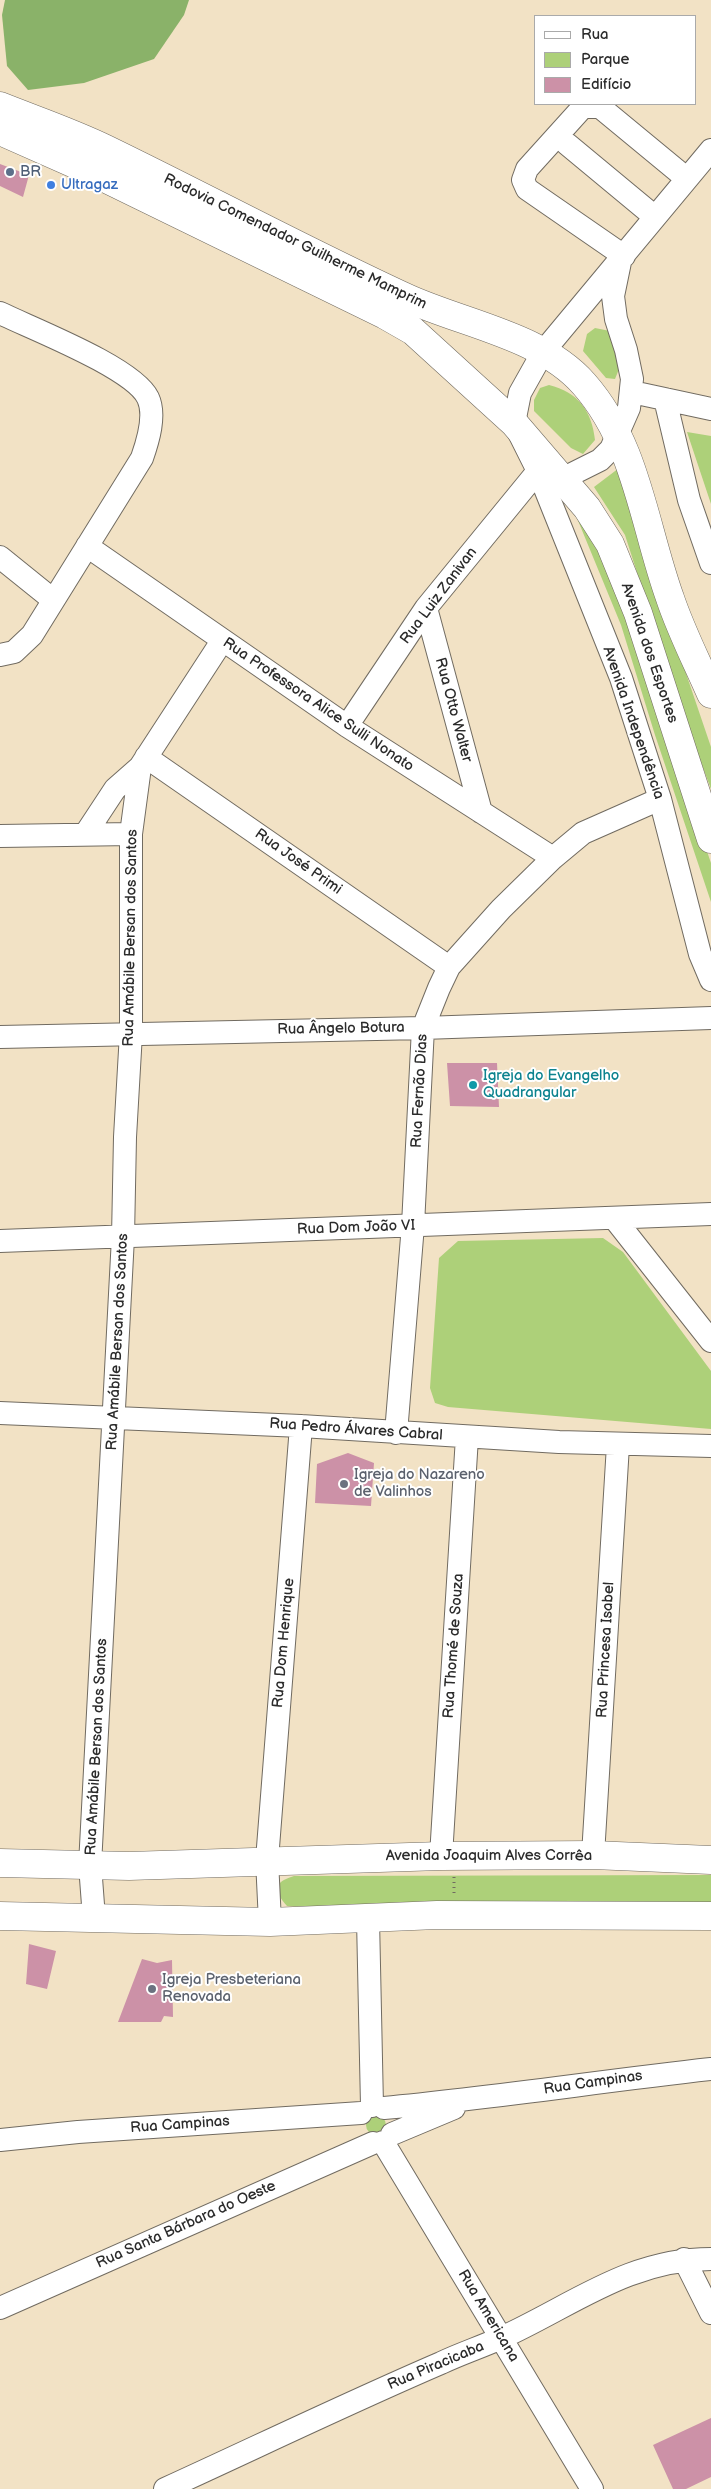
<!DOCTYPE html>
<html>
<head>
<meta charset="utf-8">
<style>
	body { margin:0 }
	#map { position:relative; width:711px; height:2489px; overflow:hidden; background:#f2e2c5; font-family:"Balsamiq Sans",sans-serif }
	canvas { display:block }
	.legend { position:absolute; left:534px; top:15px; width:162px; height:90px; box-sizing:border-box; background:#fff; border:1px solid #aaa; margin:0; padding:6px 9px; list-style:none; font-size:15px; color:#2b2b2b }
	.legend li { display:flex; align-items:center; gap:10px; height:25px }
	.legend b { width:25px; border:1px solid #aaa }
</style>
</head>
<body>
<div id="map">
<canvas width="711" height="2489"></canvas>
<ul class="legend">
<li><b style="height:6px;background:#fff"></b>Rua</li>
<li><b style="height:14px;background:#add079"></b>Parque</li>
<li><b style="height:14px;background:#cc91a7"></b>Edifício</li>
</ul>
</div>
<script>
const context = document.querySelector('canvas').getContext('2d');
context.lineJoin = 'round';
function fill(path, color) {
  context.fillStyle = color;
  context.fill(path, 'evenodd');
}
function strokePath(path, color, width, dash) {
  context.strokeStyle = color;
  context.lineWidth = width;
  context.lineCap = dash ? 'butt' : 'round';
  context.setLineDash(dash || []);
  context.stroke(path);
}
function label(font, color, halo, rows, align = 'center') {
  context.font = font + ' "Balsamiq Sans",sans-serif';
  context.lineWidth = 4;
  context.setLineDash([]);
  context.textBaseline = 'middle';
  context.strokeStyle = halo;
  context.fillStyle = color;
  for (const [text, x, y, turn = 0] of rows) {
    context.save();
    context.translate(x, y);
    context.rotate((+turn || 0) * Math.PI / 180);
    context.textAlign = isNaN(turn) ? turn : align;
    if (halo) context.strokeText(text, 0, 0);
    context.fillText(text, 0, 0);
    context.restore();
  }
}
fill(new Path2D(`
	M595,328L610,331L619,369L615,379L606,378L583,351L587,334Z
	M549,385C578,392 592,411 595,440L583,454L571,448L534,411V400L540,388Z
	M687,432L711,436V504Z
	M627,462L660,597L711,747V789L681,710L625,535L594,487Z
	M572,506L602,546L711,863V902L655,735L621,625Z
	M603,1238L623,1252L711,1371V1429L448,1407L435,1403L430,1388L439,1258L458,1241Z
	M711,1875V1903L302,1907L287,1906C274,1891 273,1882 294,1876Z
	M366 2125a10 10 0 1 1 20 0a10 10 0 1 1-20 0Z`), '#add079');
fill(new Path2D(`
	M5,0H189L184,15L154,59L84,83L28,90L7,66L2,15Z`), '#8ab269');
fill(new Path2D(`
	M0,164L29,175L23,197L0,186Z
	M447,1063H497L499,1107L450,1106Z
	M348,1453L374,1463L371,1506L315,1503L317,1464Z
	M29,1944L56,1951L47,1989L26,1984Z
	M142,1959L157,1963L172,1960L173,2017L164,2016L161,2022H118Z
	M711,2418V2477L686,2489H673L653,2445Z`), '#cc91a7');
const minor = new Path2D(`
	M567,144L655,217
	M711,150L543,352L520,393L514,423L538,471L621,678L660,799L700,954L711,980
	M624,256L527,189L523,180L527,169L583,107H600L686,178
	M0,313C33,329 134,368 148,398C156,415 148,441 142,458L32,635L14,652L0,655
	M632,392L711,409
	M665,399L689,500L711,563
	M547,474L562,479L600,460L611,449L629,408L632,379L626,350L616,319L613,296L620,262
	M87,546L347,726L553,858
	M0,557L52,599
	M426,608L481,812
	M347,726L426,608L538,471
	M146,757L449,967
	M86,833L115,789L140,767
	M0,836L131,834
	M0,1037L423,1028L711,1018
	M614,1218L711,1341
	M0,1241L711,1214
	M0,1413L301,1426L559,1442L711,1446
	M396,1433L413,1225L423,1028L439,988L449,967L501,909L553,858L583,833L660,799
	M593,1855L618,1445
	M441,1856L467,1437
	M94,1918L90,1865L123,1237L125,1137L131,1033V834L140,767L222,641
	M368,1919L372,2106
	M270,1922L267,1860L301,1426
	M384,2108C493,2098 602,2081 711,2069
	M392,2134L454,2108
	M0,2140L78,2132L361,2113
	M383,2142L592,2489
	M684,2259L711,2313
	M0,2308L373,2143
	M165,2489C257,2447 348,2403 441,2363C460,2354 481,2347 501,2338C572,2306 628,2259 711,2259`);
const major = new Path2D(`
	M0,106C35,120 71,132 106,149C207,198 305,251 407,298C464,324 542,336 584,384C637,444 644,526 670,598C681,631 697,662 711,694
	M0,131L86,169L385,315L413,331L514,423L587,508L610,544L638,613L711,839
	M0,1863L129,1866L441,1856L593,1855L711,1860
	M0,1916L270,1922L437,1915L711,1916`);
strokePath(minor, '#716b61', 24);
strokePath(major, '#716b61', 29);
strokePath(new Path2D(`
	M454,1893V1876`), '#716b61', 3, [1, 4]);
strokePath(minor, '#fff', 22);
strokePath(major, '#fff', 28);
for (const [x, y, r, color] of [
	[10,172,5,"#5c6f8a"],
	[51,185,5,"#3f7fe0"],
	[473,1085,5,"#0f9aa8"],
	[344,1484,5,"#6b7280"],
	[152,1989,5,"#6b7280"]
]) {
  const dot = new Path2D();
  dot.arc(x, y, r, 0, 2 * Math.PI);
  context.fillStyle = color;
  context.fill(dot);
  strokePath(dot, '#fff', 2);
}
label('15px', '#4e5e75', '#fff', [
	["BR",20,172]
], 'left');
label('15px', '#366cbe', '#fff', [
	["Ultragaz",61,185]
], 'left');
label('15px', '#2b2b2b', '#fff', [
	["Rodovia Comendador Guilherme Mamprim",295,242,26],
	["Rua Luiz Zanivan",439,596,-53],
	["Avenida dos Esportes",649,653,71],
	["Rua Professora Alice Sulli Nonato",318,705,34],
	["Rua Otto Walter",453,710,75],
	["Avenida Independência",633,723,71],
	["Rua José Primi",298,862,35],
	["Rua Amábile Bersan dos Santos",131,938,-89],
	["Rua Ângelo Botura",341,1029,-1],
	["Rua Fernão Dias",420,1091,-87],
	["Rua Dom João VI",356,1228,-2],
	["Rua Amábile Bersan dos Santos",118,1342,-87],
	["Rua Pedro Álvares Cabral",356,1430,4],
	["Rua Dom Henrique",284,1643,-85],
	["Rua Thomé de Souza",454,1646,-86],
	["Rua Princesa Isabel",606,1650,-87],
	["Rua Amábile Bersan dos Santos",97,1747,-87],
	["Avenida Joaquim Alves Corrêa",489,1856],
	["Rua Campinas",593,2083,-8],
	["Rua Campinas",180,2125,-4],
	["Rua Santa Bárbara do Oeste",186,2225,-24],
	["Rua Americana",488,2316,59],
	["Rua Piracicaba",436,2366,-23]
]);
label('15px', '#0d838f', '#fff', [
	["Igreja do Evangelho",483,1076],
	["Quadrangular",483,1093]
], 'left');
label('15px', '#5b616d', '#fff', [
	["Igreja do Nazareno",354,1475],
	["de Valinhos",354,1492],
	["Igreja Presbeteriana",162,1980],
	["Renovada",162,1997]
], 'left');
</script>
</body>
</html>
